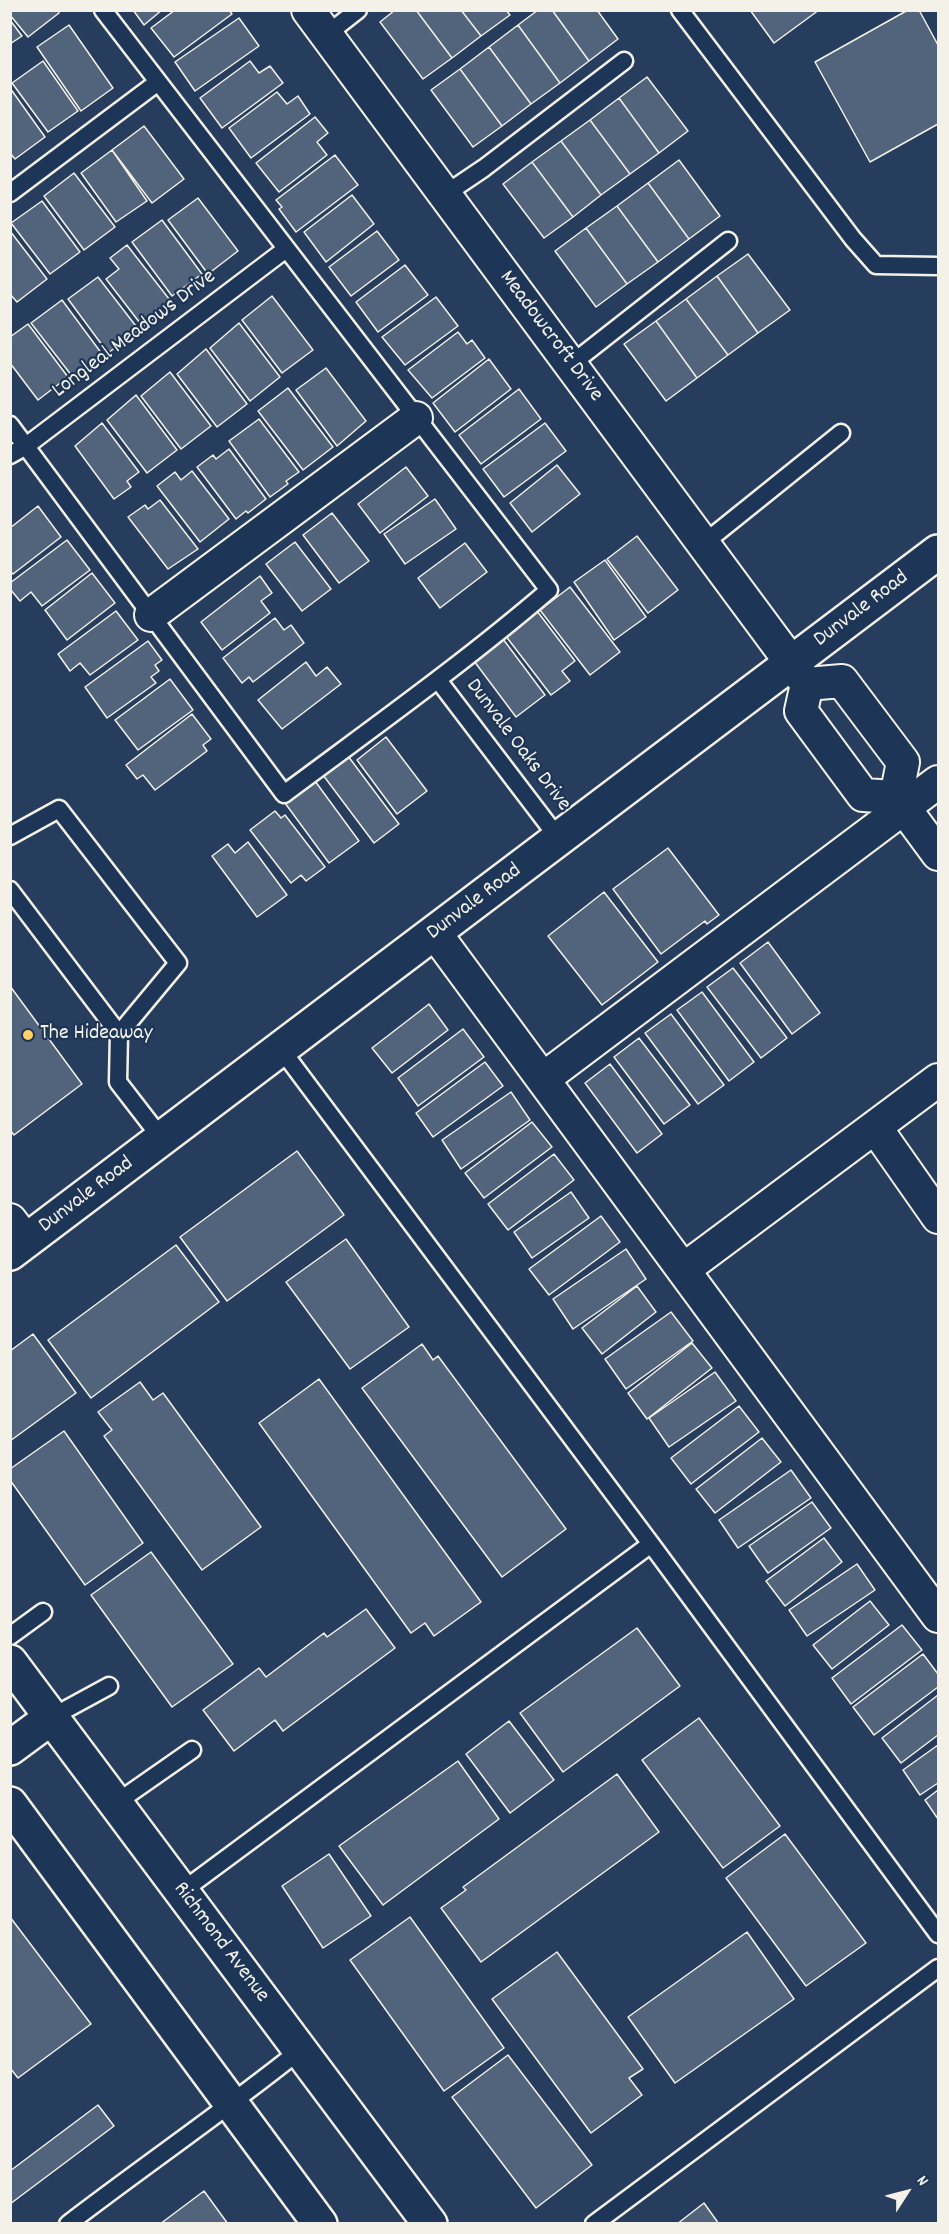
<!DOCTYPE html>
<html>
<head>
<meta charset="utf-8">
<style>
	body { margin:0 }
	#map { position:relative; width:949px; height:2234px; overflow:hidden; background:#263d5d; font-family:Dekko,sans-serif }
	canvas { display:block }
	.frame { position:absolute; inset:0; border:12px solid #f4f1e8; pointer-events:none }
	.north { position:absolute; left:877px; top:2162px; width:60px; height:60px; -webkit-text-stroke:4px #1d3557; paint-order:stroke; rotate:54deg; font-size:16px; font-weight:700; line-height:24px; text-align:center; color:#f4f1e8 }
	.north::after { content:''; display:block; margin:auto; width:21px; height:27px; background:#f4f1e8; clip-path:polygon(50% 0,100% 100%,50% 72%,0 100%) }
</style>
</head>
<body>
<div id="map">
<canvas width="949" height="2234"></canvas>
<div class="frame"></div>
<div class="north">N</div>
</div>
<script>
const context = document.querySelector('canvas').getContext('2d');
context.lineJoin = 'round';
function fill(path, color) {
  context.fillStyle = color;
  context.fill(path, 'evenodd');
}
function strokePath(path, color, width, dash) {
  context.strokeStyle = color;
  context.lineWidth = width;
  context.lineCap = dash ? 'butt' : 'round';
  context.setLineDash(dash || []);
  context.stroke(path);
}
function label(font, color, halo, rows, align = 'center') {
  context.font = font + ' Dekko,sans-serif';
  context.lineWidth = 4.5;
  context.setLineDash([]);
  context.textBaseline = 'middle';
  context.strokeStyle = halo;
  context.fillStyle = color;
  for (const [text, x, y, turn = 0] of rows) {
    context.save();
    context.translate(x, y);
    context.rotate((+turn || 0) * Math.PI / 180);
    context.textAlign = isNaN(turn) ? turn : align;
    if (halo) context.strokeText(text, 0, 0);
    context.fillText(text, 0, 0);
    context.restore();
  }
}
const building = new Path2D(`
	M10,10H58L59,13L28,37L10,15Z
	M133,10H162L144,25Z
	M175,10H229L232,14L174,57L151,28Z
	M395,10H416L452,58L423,79L380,22Z
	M416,10H461L481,36L452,58Z
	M461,10H506L510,15L481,36Z
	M538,10H552L589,61L560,83L518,25Z
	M552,10H597L618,39L589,61Z
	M750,10H819L774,43Z
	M908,10H919L938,45V124L870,162L815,62Z
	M239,18L259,46L195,91L175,62Z
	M10,20L22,36L10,44Z
	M69,25L113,88L81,111L37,47Z
	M518,25L560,83L531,104L489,47Z
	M489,47L531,104L502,126L460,69Z
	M43,61L78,111L48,132L12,83Z
	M250,61L259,73L270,66L283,83L222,128L200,98Z
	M460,69L502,126L473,147L431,90Z
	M647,77L688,131L659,153L619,98Z
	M10,88L45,137L15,159L10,153Z
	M277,92L287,104L298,96L310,114L251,158L229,128Z
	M619,98L659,153L630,174L590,120Z
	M315,117L328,133L317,142L327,155L279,192L256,163Z
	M590,120L630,174L601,195L561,141Z
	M144,126L184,179L152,203L112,150Z
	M561,141L601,195L573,217L532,162Z
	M112,150L147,201L116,222L81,173Z
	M335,155L358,185L296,232L279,209L282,207L276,200Z
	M679,160L720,216L689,239L648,183Z
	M532,162L573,217L544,238L503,184Z
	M74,173L115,227L84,250L44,196Z
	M648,183L689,239L658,262L617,206Z
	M352,195L374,224L326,262L304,232Z
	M198,198L238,251L208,274L168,220Z
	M42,201L80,252L50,274L11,223Z
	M617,206L658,262L627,284L586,228Z
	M162,220L202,274L172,296L132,242Z
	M586,228L627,284L596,307L555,251Z
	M10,231L47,279L17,302L10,294Z
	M377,231L399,260L351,296L329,267Z
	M127,245L173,304L143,327L106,279L119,269L110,258Z
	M748,254L790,310L758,333L717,276Z
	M405,265L428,295L378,332L356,302Z
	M717,276L758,333L728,355L686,299Z
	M98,277L139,330L108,353L68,299Z
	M272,296L313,350L282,373L242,320Z
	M436,297L458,326L405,365L382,337Z
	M686,299L728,355L697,378L656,321Z
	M62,300L102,354L72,376L31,323Z
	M656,321L697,378L666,401L624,344Z
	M239,323L280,377L250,401L210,348Z
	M28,324L68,377L38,400L10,363V337Z
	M458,332L467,344L472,340L485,358L432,398L408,370Z
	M206,349L247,404L217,427L177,374Z
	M489,359L511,389L455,432L433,403Z
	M326,368L366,421L337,446L296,390Z
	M170,372L211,426L181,449L141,396Z
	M288,388L333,447L303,470L258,411Z
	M519,389L541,419L481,464L459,435Z
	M136,395L177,450L147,473L107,420Z
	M259,419L299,472L286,481L288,484L270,497L229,441Z
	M102,423L139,472L127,481L131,487L114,499L75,446Z
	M545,423L566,451L504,497L483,469Z
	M229,449L266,499L248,513L246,511L236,519L197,467L213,455L216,459Z
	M557,465L580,494L532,532L510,503Z
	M406,467L428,496L380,533L358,504Z
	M192,471L229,519L200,542L157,486L175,472L181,480Z
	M435,499L456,529L405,564L384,534Z
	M160,500L198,549L168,569L128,517L145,505L148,509Z
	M38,506L61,537L13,574L10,571V528Z
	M332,513L369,561L339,583L303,535Z
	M637,536L678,590L648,613L607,559Z
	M67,540L90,570L42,606L31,592L20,601L10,589V583Z
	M295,542L331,589L302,611L266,564Z
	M465,543L487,572L440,608L418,578Z
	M605,560L646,617L614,640L574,582Z
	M92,573L115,603L67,640L45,610Z
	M260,576L272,593L261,601L270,613L222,650L201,622Z
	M570,587L620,652L590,675L540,610Z
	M116,611L138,640L90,675L80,663L70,671L58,654Z
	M537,611L575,661L562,671L570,681L551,695L505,635Z
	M275,618L284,630L291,625L304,643L253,682L249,677L242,683L223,658Z
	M503,639L545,695L516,717L474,661Z
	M148,641L162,660L155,665L159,671L151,677L156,683L107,718L85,687Z
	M306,662L316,676L327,667L341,684L282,729L258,700Z
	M170,679L193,710L138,750L115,720Z
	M192,714L211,739L203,745L207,751L155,790L143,775L137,779L126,765Z
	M386,737L427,791L397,814L357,760Z
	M348,756L399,824L374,843L323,775Z
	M315,781L359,841L329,863L285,803Z
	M275,811L281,818L285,815L325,867L306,881L301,875L291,883L250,830Z
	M248,842L287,895L257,917L212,856L228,844L235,853Z
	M668,848L719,915L707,924L705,921L661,954L613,889Z
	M604,892L658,962L602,1005L548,936Z
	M768,942L820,1013L792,1034L740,963Z
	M733,968L787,1038L761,1058L707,987Z
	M10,986L82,1084L14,1135L10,1130Z
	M702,992L754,1062L729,1081L677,1010Z
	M429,1004L448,1030L392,1073L372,1048Z
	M671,1014L724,1085L698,1104L645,1033Z
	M463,1029L484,1057L418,1106L398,1078Z
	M639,1038L690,1105L664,1124L614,1057Z
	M485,1062L503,1086L433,1137L416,1113Z
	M610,1064L662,1134L637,1153L585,1083Z
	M511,1092L530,1120L461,1169L442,1140Z
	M532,1122L552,1147L484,1198L465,1173Z
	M297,1151L344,1215L227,1301L180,1237Z
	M554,1154L574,1180L508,1230L488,1204Z
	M571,1192L589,1218L532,1258L514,1232Z
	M601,1216L620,1242L549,1295L529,1269Z
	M346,1239L409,1327L350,1369L286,1282Z
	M176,1245L219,1302L91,1398L48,1340Z
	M626,1249L646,1279L573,1329L553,1299Z
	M637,1286L656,1312L602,1354L582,1328Z
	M671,1312L693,1341L626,1389L605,1359Z
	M33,1334L76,1393L10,1441V1351Z
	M692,1343L712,1368L647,1419L628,1393Z
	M422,1344L433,1360L438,1356L566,1529L502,1577L362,1388Z
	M715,1372L736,1401L669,1447L649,1418Z
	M319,1379L481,1602L434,1636L425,1623L411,1633L259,1423Z
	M140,1382L153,1400L163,1393L261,1527L202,1570L104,1436L112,1430L98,1412Z
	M739,1406L759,1432L691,1484L671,1458Z
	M64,1431L143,1543L85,1585L10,1480V1469Z
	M762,1438L781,1462L715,1513L696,1489Z
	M791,1470L811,1498L738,1548L719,1520Z
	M812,1502L831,1528L768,1573L749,1546Z
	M824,1538L842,1562L785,1606L766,1581Z
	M151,1552L233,1664L172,1707L91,1595Z
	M857,1564L875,1590L807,1636L789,1610Z
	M870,1601L889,1625L832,1669L813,1645Z
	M366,1609L395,1648L283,1731L275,1720L234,1751L203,1710L259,1668L266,1677L324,1633L327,1637Z
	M902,1625L922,1650L851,1704L832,1678Z
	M637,1628L680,1686L563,1772L520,1713Z
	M923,1654L938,1674V1687L874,1735L853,1707Z
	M938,1695V1735L901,1763L882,1738Z
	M699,1718L780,1826L723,1868L642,1760Z
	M509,1721L554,1780L510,1813L466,1754Z
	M938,1745V1783L920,1795L903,1770Z
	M458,1761L499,1819L383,1905L339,1846Z
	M617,1774L659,1832L481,1962L441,1908L466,1890L463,1887Z
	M938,1790V1819L925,1800Z
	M785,1834L866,1943L806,1986L726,1878Z
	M329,1854L371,1916L323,1948L282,1886Z
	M10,1917L91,2024L18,2078L10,2068Z
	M410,1917L504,2048L444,2091L350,1960Z
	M747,1932L794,1999L675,2083L628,2017Z
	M557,1952L643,2069L629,2078L642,2095L591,2133L492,1999Z
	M508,2055L592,2165L536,2208L452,2097Z
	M98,2105L114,2126L10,2204V2171Z
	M204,2191L228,2224H160Z
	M704,2203L719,2224H677Z`);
fill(building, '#52647b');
strokePath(building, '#f4f1e8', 1.5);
const lane = new Path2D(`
	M680,10L853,239L876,265L938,266
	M326,35L358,10
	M10,193L158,82
	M444,195L484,168L624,61
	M570,365L728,241
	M10,425L284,794C374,727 464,663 549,590L103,10
	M10,455L26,446L286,249
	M703,544L841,433
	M438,680L559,839
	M10,836L59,809L178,963L119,1034
	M10,890L119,1034L118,1082L162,1139
	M281,1049L651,1544
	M10,1636L43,1612
	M52,1717L109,1686
	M116,1803L192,1750
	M181,1892L651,1544L938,1934
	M68,2224C145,2165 224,2111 299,2051
	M594,2224L938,1968`);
const street = new Path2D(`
	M308,10L807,684L801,711L863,795L896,797
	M151,615L416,418
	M807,684L842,681L903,762L896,797L938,854
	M435,933L938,1616
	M543,1079L938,782
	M875,1127L938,1217
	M10,1220L26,1241
	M683,1270L938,1080`);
const secondary = new Path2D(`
	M10,1253L938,552
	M10,1662L430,2224
	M10,1748L52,1717
	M10,1804L320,2224`);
strokePath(lane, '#f4f1e8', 21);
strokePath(street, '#f4f1e8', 36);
strokePath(secondary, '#f4f1e8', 38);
strokePath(lane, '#1d3557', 16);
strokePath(street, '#1d3557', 32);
strokePath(secondary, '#1d3557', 33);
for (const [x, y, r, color] of [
	[28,1035,6,"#ffd166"]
]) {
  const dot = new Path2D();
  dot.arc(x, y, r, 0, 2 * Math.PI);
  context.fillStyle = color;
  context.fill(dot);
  strokePath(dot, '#1d3557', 2);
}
label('22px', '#f4f1e8', '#1d3557', [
	["Longleal Meadows Drive",135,335,-37],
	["Meadowcroft Drive",550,337,53],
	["Dunvale Road",862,610,-37],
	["Dunvale Oaks Drive",517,746,53],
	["Dunvale Road",475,903,-37],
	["Dunvale Road",87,1196,-37],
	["Richmond Avenue",220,1943,53]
]);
label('22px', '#f4f1e8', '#1d3557', [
	["The Hideaway",40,1035]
], 'left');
</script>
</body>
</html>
